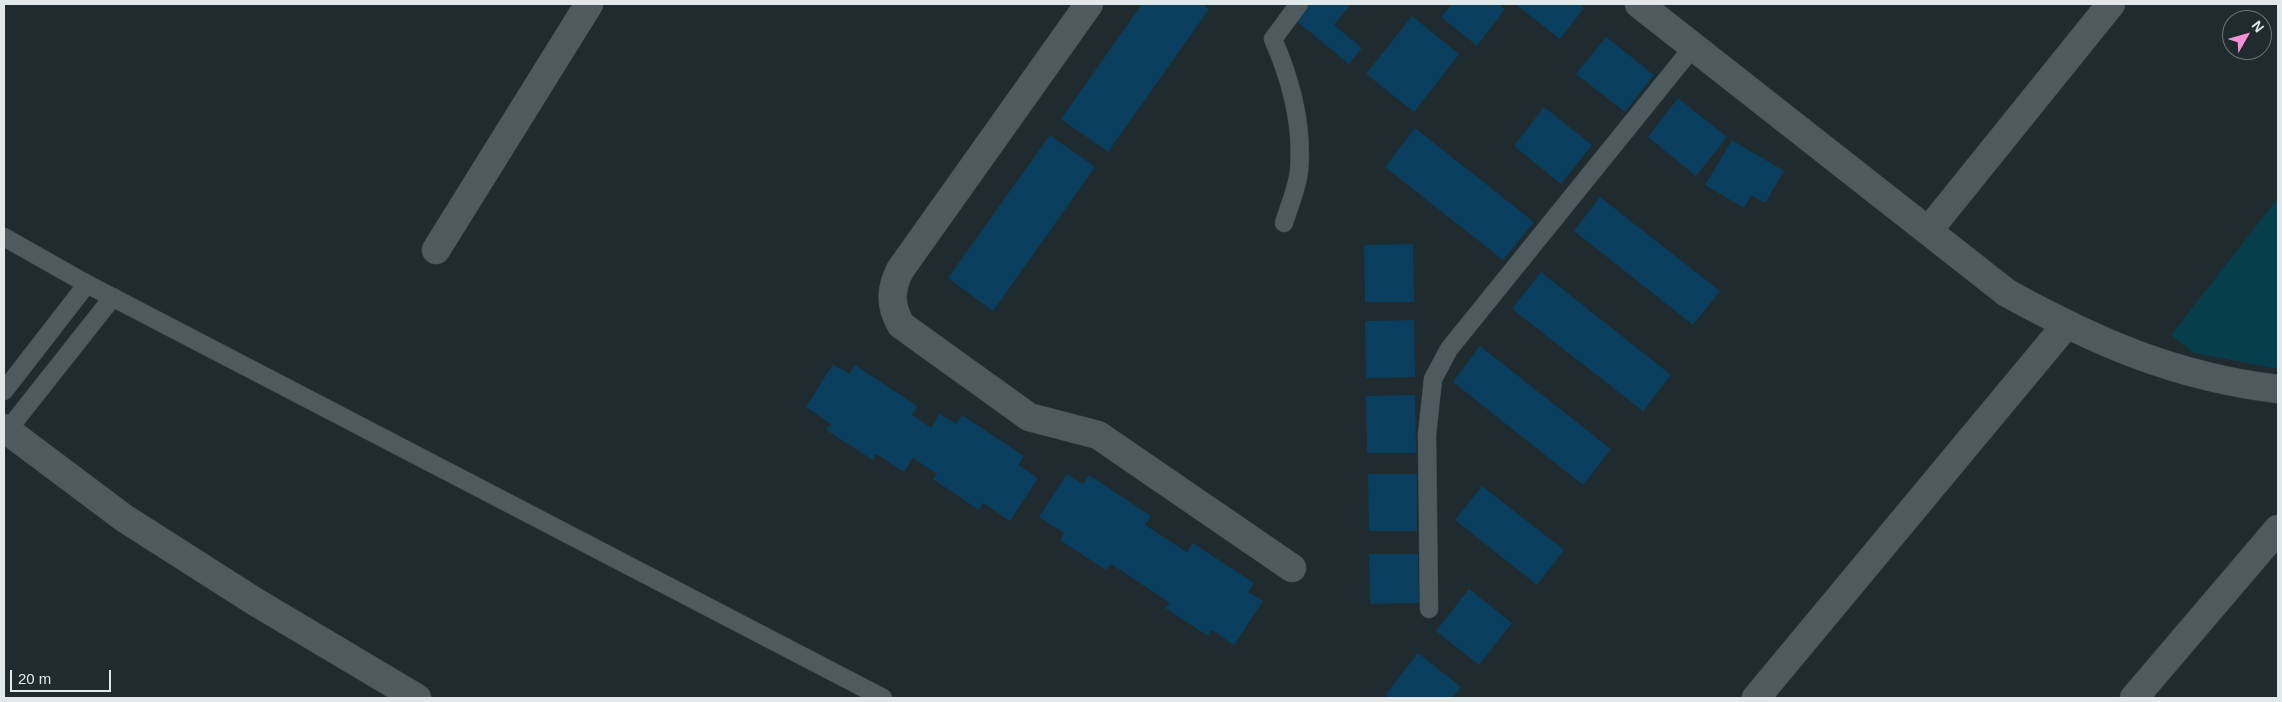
<!DOCTYPE html>
<html>
<head>
<meta charset="utf-8">
<style>
	body { margin:0 }
	#map { position:relative; width:2282px; height:702px; overflow:hidden; background:#1f2b2e; font-family:Arial,sans-serif }
	canvas { display:block }
	.frame { position:absolute; inset:0; border:5px solid #e1e8ea; pointer-events:none }
	.north { position:absolute; left:2222px; top:10px; width:50px; height:50px; box-sizing:border-box; background:#1f2b2e; border:1px solid #6d7779; border-radius:50%; rotate:52deg; font-size:14px; font-weight:700; line-height:20px; text-align:center; color:#e1e8ea }
	.north::after { content:''; display:block; margin:auto; width:18px; height:22px; background:#f491d4; clip-path:polygon(50% 0,100% 100%,50% 72%,0 100%) }
	.scale { position:absolute; left:10px; top:670px; width:101px; height:22px; box-sizing:border-box; border:2px solid #e1e8ea; border-top:0; padding-left:6px; font-size:15px; line-height:18px; white-space:nowrap; color:#e1e8ea; -webkit-text-stroke:4px #1f2b2e; paint-order:stroke }
</style>
</head>
<body>
<div id="map">
<canvas width="2282" height="702"></canvas>
<div class="frame"></div>
<div class="north">N</div>
<div class="scale">20 m</div>
</div>
<script>
const context = document.querySelector('canvas').getContext('2d');
context.lineJoin = 'round';
function fill(path, color) {
  context.fillStyle = color;
  context.fill(path, 'evenodd');
}
function strokePath(path, color, width, dash) {
  context.strokeStyle = color;
  context.lineWidth = width;
  context.lineCap = dash ? 'butt' : 'round';
  context.setLineDash(dash || []);
  context.stroke(path);
}
fill(new Path2D(`
	M2278,198V369L2194,353L2171,335Z`), '#073e4b');
fill(new Path2D(`
	M1142,4H1202L1209,9L1108,152L1061,119Z
	M1306,4H1351L1334,25L1362,48L1349,64L1294,19Z
	M1452,4H1498L1505,9L1477,46L1441,17Z
	M1515,4H1579L1584,8L1560,39Z
	M1412,16L1459,54L1414,112L1366,74Z
	M1606,37L1654,75L1625,112L1576,74Z
	M1678,98L1727,137L1696,176L1648,137Z
	M1544,107L1592,145L1561,184L1514,146Z
	M1415,128L1534,222L1503,260L1385,167Z
	M1050,135L1095,167L993,311L948,278Z
	M1732,140L1784,171L1765,203L1751,195L1744,208L1705,185Z
	M1600,197L1720,291L1693,325L1574,231Z
	M1413,244L1414,302H1365L1364,245Z
	M1541,272L1671,375L1643,411L1512,309Z
	M1414,320L1415,377L1366,378L1365,321Z
	M1480,346L1611,449L1583,485L1453,382Z
	M833,364L849,374L855,365L917,406L912,415L931,428L940,414L956,424L962,415L1024,456L1018,465L1038,478L1010,521L983,503L979,510L933,479L937,474L913,458L904,472L876,454L873,460L826,430L831,424L806,407Z
	M1415,395L1416,453H1367L1366,396Z
	M1067,474L1083,484L1089,475L1151,516L1145,525L1187,552L1193,543L1254,583L1248,592L1263,601L1234,645L1212,630L1208,636L1165,608L1170,603L1111,564L1106,570L1060,540L1064,533L1039,517Z
	M1368,474H1417V531H1369Z
	M1482,486L1564,550L1537,585L1455,520Z
	M1369,554H1418L1419,603L1370,604Z
	M1469,589L1512,623L1479,665L1436,631Z
	M1418,653L1461,687L1452,698H1391L1386,694Z`), '#0a3e5f');
const lane = new Path2D(`
	M1284,223C1289,207 1297,188 1299,171C1303,126 1291,80 1273,39L1299,4
	M4,237L87,284L883,698
	M4,391L87,284
	M7,431L113,297
	M1429,609L1427,435L1433,379L1449,349L1693,47`);
const street = new Path2D(`
	M1089,4L900,270C890,290 890,306 901,325L1029,417L1098,435L1292,568
	M1639,4L2007,293C2096,342 2176,377 2278,389
	M1928,231L2111,4
	M436,250L589,4
	M4,428L124,518L254,601L417,698
	M1756,698L2066,325
	M2134,698L2278,529`);
strokePath(lane, '#3d4649', 19);
strokePath(street, '#3d4649', 29);
strokePath(lane, '#4e5a5e', 18);
strokePath(street, '#4e5a5e', 28);
</script>
</body>
</html>
